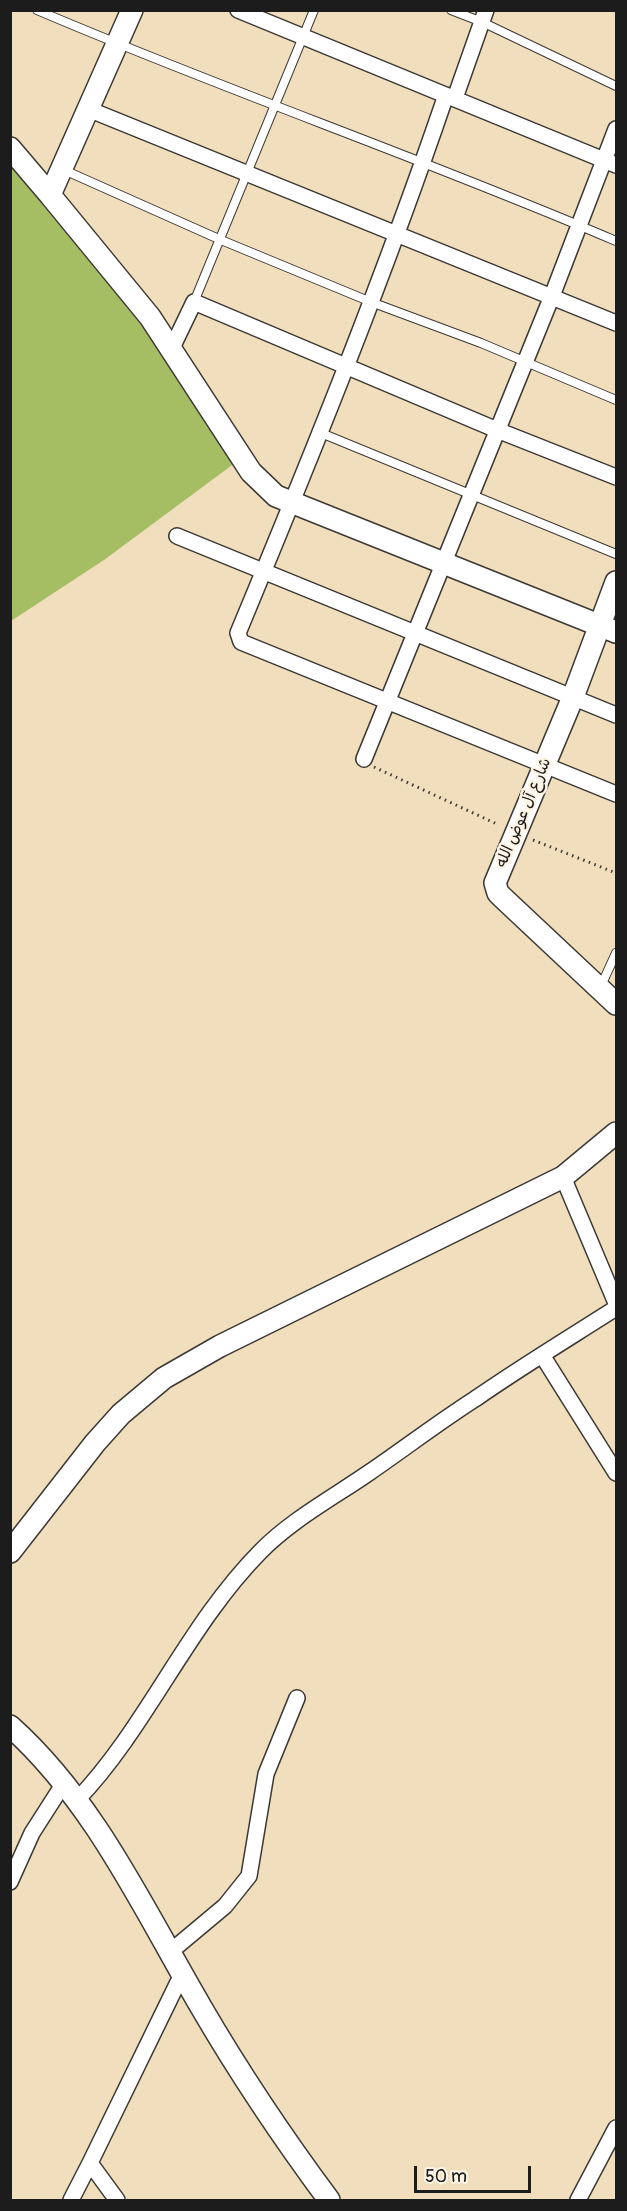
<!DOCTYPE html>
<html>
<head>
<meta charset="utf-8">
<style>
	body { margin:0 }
	#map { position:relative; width:627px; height:2211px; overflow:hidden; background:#f1debd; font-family:Pangolin,sans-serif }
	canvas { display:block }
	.frame { position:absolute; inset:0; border:12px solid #1c1c1c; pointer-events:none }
	.scale { position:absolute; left:414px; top:2166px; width:117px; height:27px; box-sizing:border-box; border:3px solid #1c1c1c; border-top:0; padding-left:8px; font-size:18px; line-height:21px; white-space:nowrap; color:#1c1c1c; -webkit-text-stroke:4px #fcf5e5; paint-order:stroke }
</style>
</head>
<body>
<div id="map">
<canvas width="627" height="2211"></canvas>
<div class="frame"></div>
<div class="scale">50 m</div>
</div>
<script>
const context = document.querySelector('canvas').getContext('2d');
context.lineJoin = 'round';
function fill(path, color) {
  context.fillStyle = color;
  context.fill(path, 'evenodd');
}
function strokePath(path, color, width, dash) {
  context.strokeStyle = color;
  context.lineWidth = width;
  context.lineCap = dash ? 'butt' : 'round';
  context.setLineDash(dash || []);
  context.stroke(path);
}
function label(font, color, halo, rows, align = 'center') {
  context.font = font + ' Pangolin,"Playpen Sans Arabic",sans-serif';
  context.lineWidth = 5;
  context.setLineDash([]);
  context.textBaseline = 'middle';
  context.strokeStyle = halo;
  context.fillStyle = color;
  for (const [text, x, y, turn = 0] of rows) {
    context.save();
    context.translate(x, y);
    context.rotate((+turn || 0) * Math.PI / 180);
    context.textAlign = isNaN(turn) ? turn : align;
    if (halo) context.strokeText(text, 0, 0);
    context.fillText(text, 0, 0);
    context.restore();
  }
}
fill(new Path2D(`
	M10,150L243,457L104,560L11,621Z`), '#a5be63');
const lane = new Path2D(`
	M37,10C229,92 425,159 616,241
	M451,10L482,22L616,86
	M64,170L221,240L371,302L481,343L616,400
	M194,302L314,10
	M321,433L616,554
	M600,988L616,953`);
const street = new Path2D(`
	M238,10L616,165
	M446,95C384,277 312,455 238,633L241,642L616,794
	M455,98L486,10
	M88,109L616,323
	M171,350L194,302L497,430L616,477
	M177,536L616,715
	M364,759L552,296L616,129
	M563,1177L616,1303
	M542,1355L616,1473
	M77,1800C147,1727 187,1626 260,1552C291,1520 334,1497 370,1472C405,1448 439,1422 475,1399C521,1367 569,1338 616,1308
	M10,1882L32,1833L64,1783
	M170,1952L225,1906L249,1876L266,1774L297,1698
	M90,2163L117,2200
	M71,2200L90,2163L182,1974
	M578,2200L616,2128`);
const secondary = new Path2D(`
	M132,10L50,195L150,317L251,472L276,496L616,632
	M10,148L50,195
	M616,582L573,697L495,883L498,893L502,897L616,1004
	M10,1552L95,1443L121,1414L164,1378L220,1346L563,1177L616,1133
	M10,1726C95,1802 144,1910 201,2007C240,2074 283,2138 329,2200`);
strokePath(lane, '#3c3934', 10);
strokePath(street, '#3c3934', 18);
strokePath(secondary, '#3c3934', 24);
strokePath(new Path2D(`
	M374,767L499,825
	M533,840L616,873`), '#3c3934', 3, [1.5, 4.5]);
strokePath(lane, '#fff', 8);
strokePath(street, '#fff', 15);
strokePath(secondary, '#fff', 21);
label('16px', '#1c1c1c', '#fcf5e5', [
	["شارع آل عوض الله",524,813,-67]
]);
</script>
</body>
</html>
